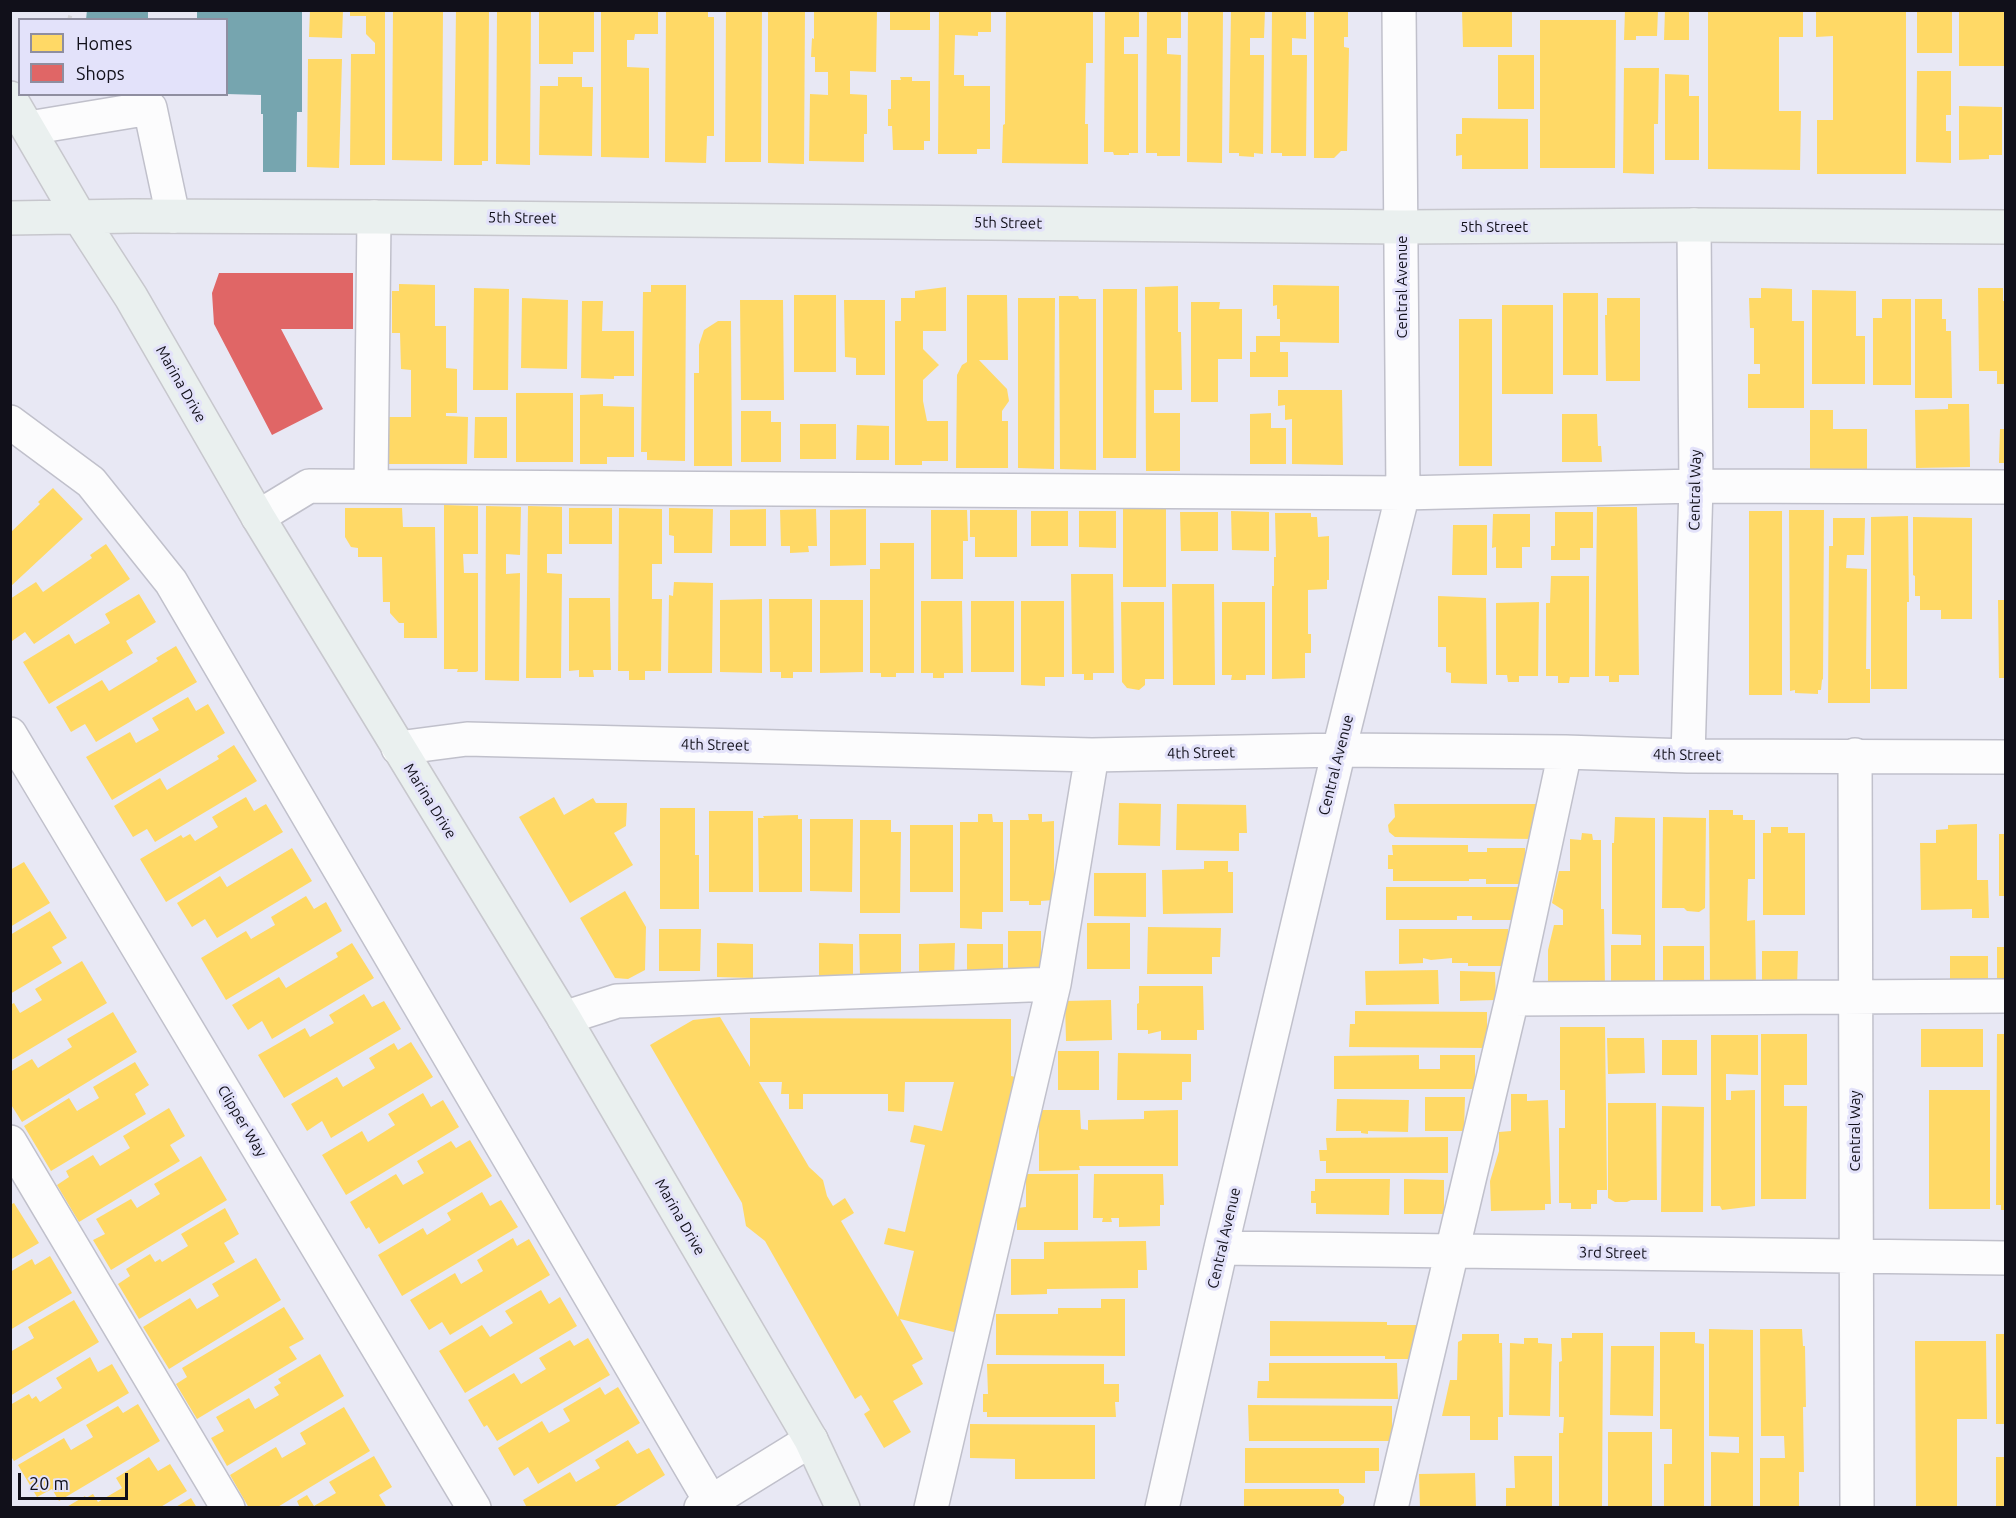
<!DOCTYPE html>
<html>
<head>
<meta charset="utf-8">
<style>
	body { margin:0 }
	#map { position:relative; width:2016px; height:1518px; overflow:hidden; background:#e8e8f4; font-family:Ubuntu,sans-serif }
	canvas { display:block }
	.frame { position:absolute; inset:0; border:12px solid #11101a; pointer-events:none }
	.legend { position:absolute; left:18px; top:18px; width:210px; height:78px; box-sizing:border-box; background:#e3e2fa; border:2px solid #8f8ea0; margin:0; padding:8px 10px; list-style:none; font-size:18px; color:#11101a }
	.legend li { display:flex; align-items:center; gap:12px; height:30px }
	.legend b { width:30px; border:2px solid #8f8ea0 }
	.scale { position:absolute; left:18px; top:1473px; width:110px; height:27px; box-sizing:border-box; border:3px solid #11101a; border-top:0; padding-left:8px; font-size:18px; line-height:21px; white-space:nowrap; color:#11101a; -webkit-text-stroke:4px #e3e2fa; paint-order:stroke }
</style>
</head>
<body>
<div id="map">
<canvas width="2016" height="1518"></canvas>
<div class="frame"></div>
<ul class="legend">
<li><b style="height:16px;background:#ffd966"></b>Homes</li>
<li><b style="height:16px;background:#e06666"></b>Shops</li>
</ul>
<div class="scale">20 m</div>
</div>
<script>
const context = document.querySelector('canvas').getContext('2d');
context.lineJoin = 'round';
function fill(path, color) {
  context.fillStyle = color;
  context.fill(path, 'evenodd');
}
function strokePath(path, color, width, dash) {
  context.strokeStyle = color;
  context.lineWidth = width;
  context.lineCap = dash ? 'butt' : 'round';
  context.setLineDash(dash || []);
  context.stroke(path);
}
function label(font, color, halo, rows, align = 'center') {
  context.font = font + ' Ubuntu,sans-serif';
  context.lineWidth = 6;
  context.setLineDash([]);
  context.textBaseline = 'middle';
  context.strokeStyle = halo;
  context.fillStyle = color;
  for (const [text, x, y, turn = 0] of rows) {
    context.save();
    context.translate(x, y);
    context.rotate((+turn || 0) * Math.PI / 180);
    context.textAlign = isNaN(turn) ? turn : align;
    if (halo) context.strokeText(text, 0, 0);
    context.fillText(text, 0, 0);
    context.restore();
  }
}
fill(new Path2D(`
	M310,10H343L342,38L309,37Z
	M350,10H385V165H350L351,54H375V43L366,34V16H350Z
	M393,10L443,11L442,161L392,160Z
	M456,10H489L488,161H482V165H454Z
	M497,10H531L530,165L496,164Z
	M539,10H594V52H573V64H539Z
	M601,10H658V34H635L634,40H627V67L649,68V158L601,157Z
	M666,10H708V17H714V136H707L706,163L665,162Z
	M726,10H762L761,162H725Z
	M768,10H805L804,164L768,163Z
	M814,10H877L876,72L850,71V94L867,95V134H864V162L809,161L810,94L828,95V72H815V57H811L812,38L814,39Z
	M890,10H930V30H890Z
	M939,10H991V32H978V36L955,35L954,75H964V86H990V149H977V154H938Z
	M1006,10H1093V63H1086L1085,124H1088V164L1002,163L1003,125L1005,124Z
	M1105,10H1139V37H1124V54H1138V153H1129V155H1114L1113,152H1104Z
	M1147,10H1181V38H1167V54L1181,55L1180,156H1157V153H1146Z
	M1188,10H1223L1222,163L1187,162Z
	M1231,10H1265L1264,38H1250V55H1264L1263,154L1254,153V157L1239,156V153H1229Z
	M1272,10H1306V39L1292,38V55H1307L1306,156H1282V153H1271Z
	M1314,10H1348V37H1344V47L1349,48L1347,151H1341L1334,158H1314Z
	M1462,10H1512V47H1463Z
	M1625,10H1658L1657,36H1636V40H1624Z
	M1665,10H1689V40H1664Z
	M1708,10H1803V37H1779V111H1801L1800,170L1708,169Z
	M1816,10H1906V174H1817V120H1833V36L1816,37Z
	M1917,10H1952V53H1917Z
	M1959,10H2006V66H1959Z
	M1540,20H1616L1615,168H1540Z
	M1498,55H1534V109H1498Z
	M308,59H342L339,168L307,167Z
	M1624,68H1659L1658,124H1654V174L1623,173Z
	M1917,71H1951V115H1946V131H1951V163L1916,162Z
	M1665,74L1689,75V96H1699V160H1665Z
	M558,77H582V87H593L592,156L539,155L540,86H558Z
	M900,77H912V81H930V141H924V150H893L892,126H888V109H891V80H901Z
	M1959,106L2002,107V155H1989V159L1959,160Z
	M1462,118L1528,119V169H1462V155L1456,156V134H1462Z
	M399,284L435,285V326H446V368L457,369V413H446V416L468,417L467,464H389V417H411V370L401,369L400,333H392V291H399Z
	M651,285H686L685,461L647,460V452H641L643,292H651Z
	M1273,285L1339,286V343L1280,342V352H1288V377H1250V352H1256V336H1280V319H1277V305L1273,306Z
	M1178,286V332H1181L1182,390H1154V413H1180V471H1146L1145,287Z
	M946,287V331H923V349L939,365L923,380V401L927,421H948V461H922V465H895V321H901V298H915V291Z
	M474,288L509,289L508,390H473Z
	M1761,288L1792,289V321H1804V408H1748V374H1760V364H1754V328H1750L1749,298H1761Z
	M1978,288H2003V301H2006V384H1997V371H1979Z
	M1103,289H1137L1136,458H1103Z
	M1812,290L1856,291V336H1865V384H1812Z
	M1563,293H1598V375H1563Z
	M794,295H836V372H794Z
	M967,295H1007L1008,360H979L1007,389L1009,401L1002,411V421H1008V468H956L957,375L962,365L967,362Z
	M1059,296H1078L1079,299H1096V470L1060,469Z
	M522,298L568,300L567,369L521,368Z
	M1018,298H1055L1054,469L1018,468Z
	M1607,298H1640V381H1606L1605,315H1607Z
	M1882,299H1911V385H1873V318H1882Z
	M1915,299H1942V319H1946V331H1951L1952,398H1915Z
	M740,300H783L784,400H741Z
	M844,300H885V375H856V358L845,357Z
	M582,301H603L602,331H634V376H614V379L581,378Z
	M1191,302H1220L1219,309H1242V359H1218V402H1191Z
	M1502,305H1553V394H1502Z
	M1459,319H1492V466H1459Z
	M718,321H731L732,466H694V373H699V345L704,330Z
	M1278,390H1342L1343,465L1292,464V419L1285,420V405L1278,406Z
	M516,393H573V462H516Z
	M603,394V406L634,407V457H607V464H580V395Z
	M1948,404H1969L1970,467L1916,468L1915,410L1948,409Z
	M1810,410H1833V429H1867V473H1810Z
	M741,411H771V422H781V462H741Z
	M1271,413V428H1286V464H1250V414Z
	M1562,414H1597L1598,446H1601L1602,462H1562Z
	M475,417H507V458H474Z
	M800,424H836V459H800Z
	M857,425L889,426V460H856Z
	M2000,429H2006V463H1999Z
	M53,488L83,519L10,587V533L40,504L38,502Z
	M444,505L478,506V554H463L464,573H478V671L476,672H457L458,669H444Z
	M486,506L521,507L520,555L506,554V574L520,573L519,681L485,680Z
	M528,506L562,507V554H547V573L562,574L561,678H526Z
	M1123,507H1166V587H1123Z
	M1597,507H1637L1639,675H1619V682H1609V676H1595Z
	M345,508H402L403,527H435L437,638H404V623H399L390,613V602H383L382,557H358V548L351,547L345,537Z
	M569,508H612V544H569Z
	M619,508L662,509V564H652V599H662L661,671H645V680H629V671H618Z
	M669,508L713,509L712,553H674V536L669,535Z
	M766,509V546H730V510Z
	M816,509L817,546H808L809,552L790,553V546H781L780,510Z
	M866,509V565L830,566V510Z
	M931,510H967L968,541H963V579H931Z
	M970,510H1017V557H975V537H970Z
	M1789,510H1824L1823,679L1822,680L1821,690H1818V694L1795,693V690L1790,691Z
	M1031,511H1068V546H1031Z
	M1079,511H1116V548L1079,547Z
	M1231,511L1269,512V551L1232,550Z
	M1749,511H1782V695H1749Z
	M1180,512H1218V551H1181Z
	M1555,512H1593V548H1580V560H1551V546H1555Z
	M1275,513H1311V517H1317L1318,537L1329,536V580H1327V589L1308,590V634H1311V653H1305V678L1272,679V586H1274V557H1276Z
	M1493,514H1530V547H1522V568H1496V547L1492,548Z
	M1908,516L1909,602H1907V689H1871V517Z
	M1913,517L1972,518V619H1941V610H1920V596H1915V576L1913,575Z
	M1833,518H1865L1864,555H1847L1846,568L1867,569L1866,669H1870V703H1828L1829,546H1833Z
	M1453,525H1487V575H1452Z
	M880,543H914V673H896V677H881V673H870V569H880Z
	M106,544L130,579L34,644L25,632L12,641L10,599L36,582L43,592L92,558L90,555Z
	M1071,574H1113L1114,673H1093V680H1084V674H1072Z
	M1551,576H1589V677H1570L1569,683H1558V676H1546V603H1550Z
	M674,582L713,583L712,673H668L669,595L673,596Z
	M1172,584H1214L1215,685H1173Z
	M139,594L156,622L126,641L133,653L49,704L23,662L69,634L75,644L110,623L105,614Z
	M1438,596L1486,598L1487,684L1451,683V673L1446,672V647H1438Z
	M569,598H610L611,670H593L594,677H579V670L569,671Z
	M762,599V673L720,672V600Z
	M769,599H812V672H793V678H781V672H770Z
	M820,600H863V672L820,673Z
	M1998,600H2006V678H1999Z
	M921,601H962L963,673H944V678H933V673H921Z
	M971,601H1014V672H971Z
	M1021,601H1064V677H1045V686L1021,685Z
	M1121,602H1164V679H1145V685L1139,690L1127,688L1122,682Z
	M1222,602H1265V675H1246V680H1231L1232,675H1222Z
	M1539,602L1538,676H1519V682H1508L1507,675H1496V603Z
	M176,646L197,682L96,742L85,724L71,732L56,707L102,680L109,691L158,661L156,658Z
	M188,697L196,711L208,704L225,733L112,800L86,757L130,732L136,743L159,730L152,718Z
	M234,745L257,781L155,842L147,829L133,837L114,806L160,778L167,790L219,759L217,756Z
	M246,797L254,811L266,804L283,832L166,902L140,859L181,835L183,838L190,834L195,841L218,827L212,817Z
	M554,797L564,815L593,798L596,803H627L626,826L614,833L633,865L570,903L519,817Z
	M1119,803L1161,804L1160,846L1118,845Z
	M1177,804L1246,805L1247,833H1239V851L1176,850Z
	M1394,804H1538L1533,839L1395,837L1389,832L1388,825L1395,817Z
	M660,808H695V855H699V909H660Z
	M1709,810H1733V815H1743V820H1755V879H1748L1747,921L1755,920L1756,986H1710Z
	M709,811H753V892H709Z
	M978,814H992L993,822H1003V912H982V929L960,928V822H978Z
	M1028,814H1042V822L1054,821V900L1041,901V905H1029V901H1010V820H1029Z
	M798,815V819H802V892H759L758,818H764L763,816Z
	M1615,817L1655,818V985L1611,984V945H1641V935L1612,934V843H1614Z
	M1663,817L1706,818L1705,908L1699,912L1687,911L1684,908H1662Z
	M810,819H853L852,892L810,891Z
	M860,820H891V832H901L900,913H860Z
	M1977,824V880H1988L1989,918H1972V909L1921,910L1920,843H1936V830L1948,829V825Z
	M910,825H953V892H910Z
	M1771,827H1788V833H1805V915H1763V833H1771Z
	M1582,833L1592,834L1593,840H1601V909H1604L1605,990H1548V950L1554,925H1563V910L1552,903L1559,871H1570V839L1581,840Z
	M1999,834H2006V896H1999Z
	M1392,845H1468V852H1487V848H1525V884H1486V879H1469V881H1393V869H1388V855H1393Z
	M292,848L312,881L217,938L205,919L192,927L177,903L220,876L227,887Z
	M1204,861H1228V872H1233V913L1163,914L1162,870L1204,869Z
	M24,862L50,903L10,927V870Z
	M1094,873H1146V917L1094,916Z
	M1386,887H1521V920H1472V916H1457V920H1386Z
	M625,891L646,927L645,970L628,979L615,978L580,918Z
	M306,896L314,909L326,902L342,931L226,1000L201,958L246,931L251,939L275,925L271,917Z
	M50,911L67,938L52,947L62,963L10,994V935Z
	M1087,923H1130V969H1087Z
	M1148,927L1221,928L1220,957H1212V974H1147Z
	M659,929H701L700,971H659Z
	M1399,929H1508V953H1504V966H1468V963H1452V958L1431,960L1423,958V963L1399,964Z
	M1008,931H1041V969H1008Z
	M859,934H901V976H860Z
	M352,943L374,978L272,1039L262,1021L248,1030L232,1005L279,977L286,988L338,957L336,953Z
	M717,943L753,944V978L717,977Z
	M819,943L853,944V978H819Z
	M955,943L954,980L919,979V944Z
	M967,944H1003V979H967Z
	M1663,946H1704V991H1663Z
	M1997,947H2006V995H1997Z
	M1762,951H1798L1797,987H1762Z
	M1950,956H1988V994H1950Z
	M82,961L107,1003L10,1061V1005L14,1003L20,1013L42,1000L35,989Z
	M1438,970L1439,1004L1366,1005L1365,971Z
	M1460,971L1495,972L1496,1000L1460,1001Z
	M1139,986H1203L1204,1030H1197V1040H1161V1031L1148,1034V1030H1137V1004L1139,1003Z
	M364,994L372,1007L384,1001L401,1029L284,1098L258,1055L305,1028L310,1037L334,1023L329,1015Z
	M1111,1000L1112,1040L1066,1041L1065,1001Z
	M1355,1011L1487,1012V1048L1349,1047L1350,1024H1355Z
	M113,1012L137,1052L22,1122L10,1103V1072L32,1059L38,1068L72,1047L67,1039Z
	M720,1017L750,1067V1018L1011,1019V1076L1019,1078L958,1333L900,1319L923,1359L912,1365L923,1384L893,1401L911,1432L884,1448L864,1414L870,1410L861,1395L855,1399L765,1241L746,1226L742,1203L650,1045L693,1020ZM759,1082H782L781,1094H789V1109H803V1094H888V1111L904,1112L905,1082H954L942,1131L914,1125L910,1142L925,1145L905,1232L888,1228L884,1244L914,1251L898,1317L841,1221L854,1213L845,1198L833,1206L827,1196L823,1180L809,1167Z
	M1560,1027H1605L1607,1190H1597V1204H1591V1209H1571V1203H1559V1128H1565V1090H1560Z
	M1921,1029H1983V1067H1921Z
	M1761,1034H1807V1085H1784V1106H1807L1806,1199H1761Z
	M1997,1034H2006V1210H2001V1205H1996Z
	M1711,1035H1758V1075L1726,1074V1100H1731V1091L1755,1090V1206L1722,1210L1720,1206H1711Z
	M1607,1038H1644L1645,1073L1608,1074Z
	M1662,1040H1697V1075H1662Z
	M411,1042L433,1077L331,1138L322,1121L307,1131L291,1104L337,1077L343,1087L375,1068L369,1058L394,1043L398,1050Z
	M1058,1051H1099V1090H1058Z
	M1118,1053L1191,1054V1082H1182V1100H1117Z
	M1419,1055V1069H1440V1055H1475V1089H1334V1056Z
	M135,1062L149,1085L135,1094L146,1114L51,1171L24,1126L69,1098L77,1111L99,1098L93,1087Z
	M1929,1090H1990V1209H1929Z
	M423,1093L431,1107L443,1100L459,1127L346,1195L322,1155L362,1131L368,1142L395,1125L388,1114Z
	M1511,1094H1527V1101L1548,1100L1551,1204H1545V1210L1491,1211L1490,1181L1499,1151V1132L1511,1131Z
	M1425,1097H1465L1464,1131H1425Z
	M1337,1099L1409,1100L1408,1132L1368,1131V1134L1361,1133V1131H1336Z
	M1608,1103H1656L1657,1200H1631L1627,1202H1615L1608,1198Z
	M1662,1106L1704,1107L1703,1212H1661Z
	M169,1108L185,1136L170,1145L180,1161L79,1222L57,1185L69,1177L66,1171L93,1155L100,1166L130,1148L123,1136Z
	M1039,1110H1080L1081,1129L1088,1130V1120L1144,1119V1111L1178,1110V1166H1079L1080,1170L1039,1171Z
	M1448,1137V1173H1326V1161H1320L1319,1150H1327L1326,1138Z
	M470,1140L492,1176L379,1244L369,1227L366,1229L350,1202L396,1174L403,1185L424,1173L417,1161L451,1141L456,1148Z
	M201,1156L227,1200L111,1270L93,1240L105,1234L96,1219L131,1199L137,1208L160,1194L154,1184Z
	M1026,1174H1078V1230H1017V1208L1026,1207Z
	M1094,1174H1163L1164,1205H1160V1226L1119,1227V1218H1111L1112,1222H1102L1103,1218H1093Z
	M1315,1179H1390L1389,1215L1316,1214V1203H1311V1191H1315Z
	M1404,1179L1444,1180V1214H1404Z
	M482,1192L490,1206L501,1200L518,1227L402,1296L378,1255L423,1228L427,1235L451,1220L447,1213Z
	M14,1203L39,1243L10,1260V1205Z
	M225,1208L239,1234L224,1243L235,1262L139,1319L118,1284L130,1276L126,1269L150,1254L155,1262L160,1259L162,1262L188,1246L181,1234Z
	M513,1238L517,1246L529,1239L550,1275L450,1335L442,1322L429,1330L410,1300L455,1273L461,1284L483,1271L477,1260Z
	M1146,1241L1147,1270H1138V1288L1047,1289V1294L1011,1295V1259H1044V1242Z
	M50,1256L72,1293L10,1330V1272L32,1259L35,1265Z
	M256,1258L281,1300L169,1369L143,1327L190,1298L197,1309L219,1296L212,1284Z
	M541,1290L549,1304L560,1297L577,1326L465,1393L439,1351L482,1325L490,1337L513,1323L505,1311Z
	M1101,1299H1125V1356L996,1355V1314H1058V1308H1101Z
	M74,1300L99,1342L10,1396V1352L34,1338L28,1327Z
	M284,1307L304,1339L289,1347L297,1359L197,1419L176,1384L187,1377L182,1368Z
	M1270,1321L1387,1322V1325H1417V1359H1385V1356H1270Z
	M1709,1329L1753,1330V1508H1711V1452L1739,1453V1437L1709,1436Z
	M1760,1329H1802L1803,1346H1805L1806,1407H1803L1804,1472H1799V1506H1760V1458H1785L1784,1436H1761Z
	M1660,1332H1695V1343L1704,1344V1508H1664V1464H1672V1429H1660Z
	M1572,1333H1603L1602,1508H1559V1433H1563L1564,1417H1559V1362L1562,1361L1561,1338H1572Z
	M1462,1334H1499V1343H1502L1503,1417H1498V1440H1470V1416H1442L1450,1380H1457L1458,1342L1462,1340Z
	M1996,1334H2006V1424H1996Z
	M588,1338L610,1375L497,1441L487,1425L484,1427L468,1400L514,1373L521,1384L546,1369L539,1358L570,1340L574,1346Z
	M1524,1338H1538V1343L1552,1344L1550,1416L1509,1415L1510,1343L1524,1344Z
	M1915,1341H1986L1987,1419H1957V1508H1916Z
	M1611,1346H1654L1653,1416L1610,1415Z
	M320,1354L344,1396L227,1466L211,1438L224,1431L216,1417L249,1398L255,1409L279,1395L274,1387L281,1383L278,1379Z
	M90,1357L98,1372L112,1364L129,1393L14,1461L10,1455V1405L29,1394L32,1399L36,1396L40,1402L62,1388L56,1378Z
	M1269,1363H1397L1398,1399L1257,1398L1258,1381H1269Z
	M987,1364H1104V1384H1119V1402H1115L1116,1417H987V1412H983V1394H988Z
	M600,1387L605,1395L618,1387L640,1423L538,1484L528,1467L514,1476L498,1448L542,1421L549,1433L570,1421L563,1409Z
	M138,1404L160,1441L59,1501L52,1489L37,1497L18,1465L64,1438L71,1450L93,1437L86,1425L118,1406L123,1413Z
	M1248,1405L1392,1406V1441H1249Z
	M344,1407L370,1451L276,1508H249L230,1475L276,1447L282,1458L306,1444L300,1433Z
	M970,1424L1095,1425V1479H1015V1459L970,1458Z
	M1608,1432H1652V1508H1608Z
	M628,1440L637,1454L649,1448L665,1475L612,1508H527L523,1500L570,1472L576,1482L600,1468L595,1460Z
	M1245,1448H1379V1471H1365V1483H1245Z
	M374,1456L392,1487L379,1495L387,1508H300L297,1501L307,1495L314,1506L336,1493L329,1482Z
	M1514,1456H1552V1508H1506V1488H1515Z
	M149,1457L158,1471L170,1464L187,1491L159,1508H65L85,1496L86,1498L93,1494L98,1502L122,1488L116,1478Z
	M1996,1457H2006V1508H1996Z
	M1475,1473L1476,1508H1420L1419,1474Z
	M1244,1489H1339V1493L1344,1497V1503L1338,1508H1244Z
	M191,1498L197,1508H174Z`), '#ffd966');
fill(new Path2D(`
	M219,273H353V329H281L323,409L272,435L214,324L212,293Z`), '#e06666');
fill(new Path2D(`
	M87,10H148V20H86Z
	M197,10H302V112H297L296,172H263V114H261V95L226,94V20H197Z`), '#76a5af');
const minor = new Path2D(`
	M29,128L150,108L173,216
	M10,422L91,482L171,582L711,1502
	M371,486L374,217
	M258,517L309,486L1403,493L1696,486L2006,487
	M10,734L474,1508
	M398,748L467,739L1092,755L1339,750L1565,752L1688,756L2006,757
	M1855,755L1857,1508
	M1688,756L1696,486L1694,225
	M1512,999L2006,996
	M564,1018L617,1001L1054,984
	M10,1142L228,1508
	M1221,1248L2006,1258
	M701,1508L811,1440
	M931,1508L1054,984L1092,755
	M1162,1508L1221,1248L1339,750L1403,493L1399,10
	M1391,1508L1512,999L1565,752`);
const major = new Path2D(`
	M10,98L80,218L131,297L258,517L564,1018L811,1440L843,1508
	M10,218L133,216L374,217L1402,227L1694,225L2006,227`);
strokePath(minor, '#c0c0cb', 36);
strokePath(major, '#c7c7cd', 36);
strokePath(new Path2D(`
	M69,20L72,10`), '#d6d6da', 4, [4.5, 4.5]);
strokePath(minor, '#fcfcfd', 33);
strokePath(major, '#eaf0ef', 33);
label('15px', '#11101a', '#e3e2fa', [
	["5th Street",522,218,1],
	["5th Street",1008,223,1],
	["5th Street",1494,227],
	["Central Avenue",1402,287,-90],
	["Marina Drive",181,384,60],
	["Central Way",1695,490,-89],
	["4th Street",715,745,1],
	["4th Street",1201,753,-1],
	["4th Street",1687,755,1],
	["Central Avenue",1336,765,-76],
	["Marina Drive",430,801,58],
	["Clipper Way",242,1121,59],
	["Central Way",1855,1131,-90],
	["Marina Drive",680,1217,60],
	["Central Avenue",1224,1238,-77],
	["3rd Street",1613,1253,1]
]);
</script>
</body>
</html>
